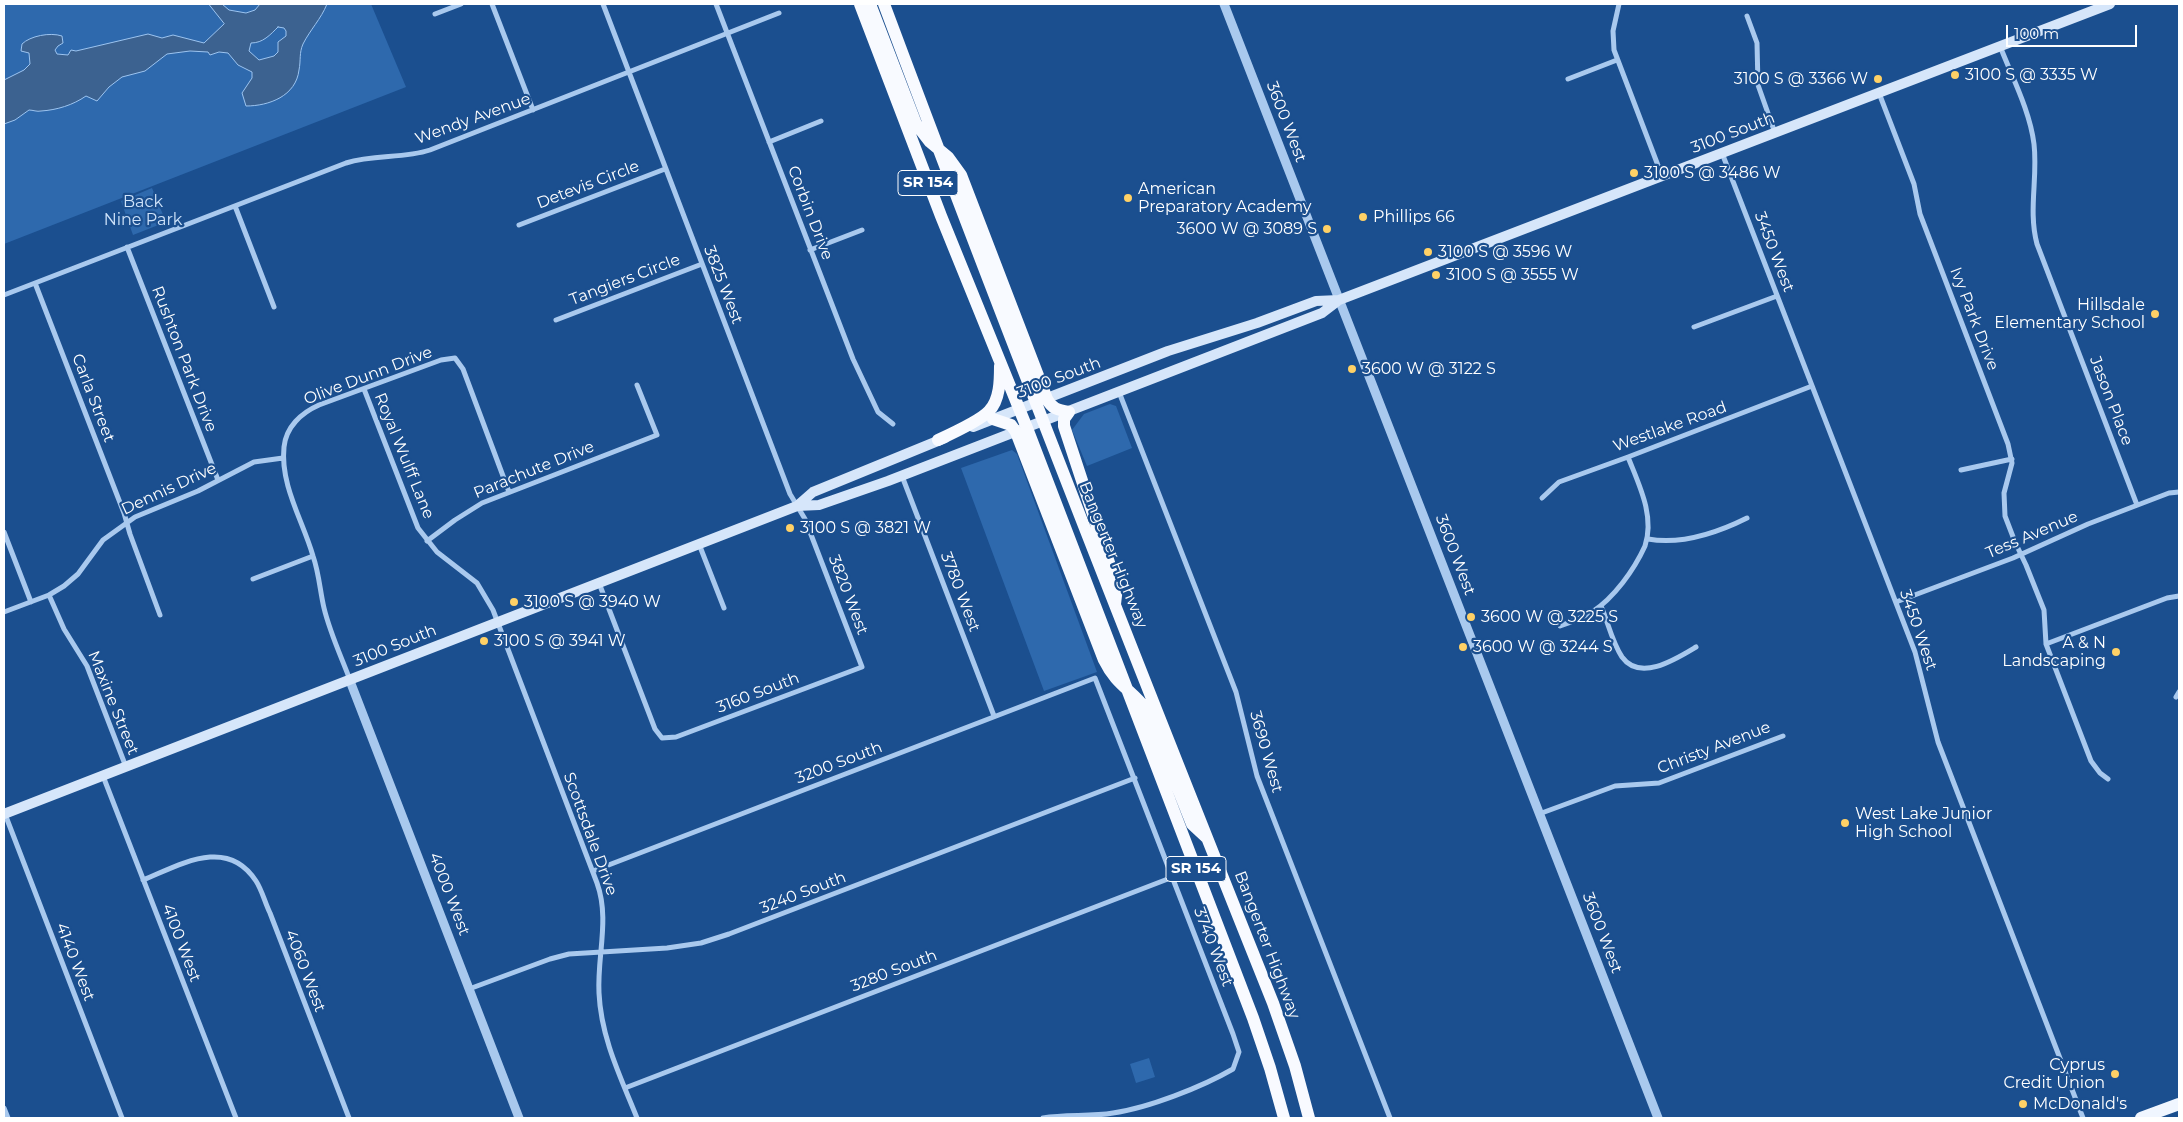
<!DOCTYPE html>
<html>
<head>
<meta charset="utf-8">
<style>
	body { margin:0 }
	#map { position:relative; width:2183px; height:1122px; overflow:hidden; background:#1b4f8f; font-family:Montserrat,sans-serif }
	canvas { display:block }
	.frame { position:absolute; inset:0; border:5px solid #fff; pointer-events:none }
	.scale { position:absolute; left:2006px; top:25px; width:131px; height:22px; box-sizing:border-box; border:2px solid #fff; border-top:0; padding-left:6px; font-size:15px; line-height:18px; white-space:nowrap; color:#fff; -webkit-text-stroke:4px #1b4f8f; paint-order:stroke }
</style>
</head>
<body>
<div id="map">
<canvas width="2183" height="1122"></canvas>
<div class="frame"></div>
<div class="scale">100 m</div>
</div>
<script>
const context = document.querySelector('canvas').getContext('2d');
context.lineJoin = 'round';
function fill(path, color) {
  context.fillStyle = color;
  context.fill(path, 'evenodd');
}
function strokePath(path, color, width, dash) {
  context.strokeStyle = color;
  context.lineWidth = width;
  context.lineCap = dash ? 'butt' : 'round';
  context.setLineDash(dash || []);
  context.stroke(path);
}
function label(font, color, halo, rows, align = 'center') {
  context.font = font + ' Montserrat,sans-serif';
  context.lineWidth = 4.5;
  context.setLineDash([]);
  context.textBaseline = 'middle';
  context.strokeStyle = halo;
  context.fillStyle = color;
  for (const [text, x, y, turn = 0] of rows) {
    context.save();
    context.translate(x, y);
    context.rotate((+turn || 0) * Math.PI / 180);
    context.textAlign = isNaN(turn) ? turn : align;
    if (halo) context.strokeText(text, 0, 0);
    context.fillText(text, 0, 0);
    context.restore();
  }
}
fill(new Path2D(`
	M4,4H371L406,87L4,244Z
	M152,188L166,222L133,235L121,201Z
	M1110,404L1116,406L1132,448L1087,466L1072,430L1084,414Z
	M1012,450L1017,454L1097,672L1044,691L961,468Z
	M1149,1058L1155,1077L1136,1083L1130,1064Z`), '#2e69ad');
const water = new Path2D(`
	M209,4H222L229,10L246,13L255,10L260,4H327C321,19 310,30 303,44C299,53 301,60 299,70C296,96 269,106 246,106L242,93L252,78V72L238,65L228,53L219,52L210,55L208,52L190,51L167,54L145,71L122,77L109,87L97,101L86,96C73,105 57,110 41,111C37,112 33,110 29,110L15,120L4,124V80L24,70L30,64L29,53L21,51L22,44C30,36 50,32 62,36L63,43L58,46L55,50L57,54L68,55L71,50L76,51L148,34L162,38L173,35L204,43L224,24ZM278,27L284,28L286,31V36L278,42V52L274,56L259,60L249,51L251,43C263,43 270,35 278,27Z`);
fill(water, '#3c6290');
strokePath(water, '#9cc4f0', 1);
strokePath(new Path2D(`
	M492,4L533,110
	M716,4L853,359L878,412L893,424
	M1619,4L1613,31L1614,50L1662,176
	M435,14L461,4
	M1747,16L1757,43L1758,85L1775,133
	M2000,46C2012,77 2030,111 2034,144C2038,178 2028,210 2037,244L2137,505
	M1568,79L1617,60
	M1879,93L1914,184L1920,214L2008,444L2012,463L2004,493L2005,516L2015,542L2026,565L2044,610L2046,644L2091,761L2100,773L2108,779
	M769,142L821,121
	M1722,153L1915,652L1938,742L2083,1118
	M235,206L274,307
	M519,225L665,169
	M127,247L218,480
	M810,250L862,230
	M35,283L124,513L130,534L160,615
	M4,295L346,163C374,154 403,159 430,150L779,13
	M556,320L702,264
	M1694,327L1777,296
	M364,389L418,528L437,552L477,583L493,610L597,883C610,919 597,956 599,993C601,1038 621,1078 637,1118
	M1119,392L1236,692L1257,776L1390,1118
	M1961,470L2012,459
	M902,476L994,716
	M1542,498L1559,482L1628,457L1812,386
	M4,532L31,602
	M1648,539C1682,545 1717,533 1747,518
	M427,541L455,520L482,503L657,435L637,385
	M699,544L724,608
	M253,579L313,556
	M599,583L655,729L662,738L676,737L862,667L805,519L790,494L603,4
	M49,595L64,629L87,666L126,767
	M1896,602L2013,558L2088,524L2169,493L2179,492
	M1601,606C1608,622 1612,642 1622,657C1640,682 1676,659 1696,647
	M4,612L49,595L64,586L78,574L103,540L135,517L198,491L254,462L283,458
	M1560,626C1571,622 1582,618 1592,612C1614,598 1634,570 1645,546C1655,516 1639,485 1628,457
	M2046,644L2167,598L2179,596
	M350,680C341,656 330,633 324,608C320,591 319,573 313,556C303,521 280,485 284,447C286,427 301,413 319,405L441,360L455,358L463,369L509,492
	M2176,697L2179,692
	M103,776L236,1118
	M5,814L122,1118
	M1539,814L1615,786L1659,783L1783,736
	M593,871L1095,678L1233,1034L1239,1052L1233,1069C1202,1087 1148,1108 1113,1113C1090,1117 1066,1114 1043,1118
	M143,880C180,865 227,836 256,881C262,890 265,903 270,913L349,1118
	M469,989L550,959L569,954L667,948L701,943L729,934L1135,778
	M625,1088L1173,877
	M4,1108L8,1118`), '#a9c9ee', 5);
strokePath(new Path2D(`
	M1224,4L1658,1118
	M350,681L519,1118`), '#a9c9ee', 9);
strokePath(new Path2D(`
	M973,427L1168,351L1257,323L1316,301L1339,300
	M797,506L813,492L945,438
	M4,814L797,506L819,505L888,481L1322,313L1339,300L2110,4`), '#d6e6fa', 10);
strokePath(new Path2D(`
	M2141,1118L2179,1104`), '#f0f6ff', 12);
strokePath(new Path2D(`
	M860,4L941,216L1027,428L1253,1018L1270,1068L1284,1118
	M870,4L916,124L930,142L948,157L961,175L1047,399C1052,409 1058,410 1069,412L1064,419V426L1117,587L1115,604
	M884,4C1009,339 1140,671 1273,1003L1295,1066L1309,1118
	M993,419L1011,425L1016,432L1104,660C1116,685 1132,690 1147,710L1192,824L1206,837
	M938,440C951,434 981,420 989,411C1000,400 1000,380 1000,366`), '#f8faff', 12);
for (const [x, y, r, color] of [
	[1955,75,5,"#ffd166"],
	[1878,79,5,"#ffd166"],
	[1634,173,5,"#ffd166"],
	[1128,198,5,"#ffd166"],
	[1363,217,5,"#ffd166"],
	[1327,229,5,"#ffd166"],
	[1428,252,5,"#ffd166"],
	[1436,275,5,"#ffd166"],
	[2155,314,5,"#ffd166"],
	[1352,369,5,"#ffd166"],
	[790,528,5,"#ffd166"],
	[514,602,5,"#ffd166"],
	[1471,617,5,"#ffd166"],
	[484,641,5,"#ffd166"],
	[1463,647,5,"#ffd166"],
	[2116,652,5,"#ffd166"],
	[1845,823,5,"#ffd166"],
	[2115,1074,5,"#ffd166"],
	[2023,1104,5,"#ffd166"]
]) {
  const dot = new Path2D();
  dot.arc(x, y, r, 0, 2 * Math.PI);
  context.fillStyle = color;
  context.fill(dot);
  strokePath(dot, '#1b4f8f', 2);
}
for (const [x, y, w] of [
	[928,183,60],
	[1196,869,60]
]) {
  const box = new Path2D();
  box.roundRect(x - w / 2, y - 12.5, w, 25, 4);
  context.fillStyle = '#1b4f8f';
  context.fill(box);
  strokePath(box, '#fff', 1);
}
label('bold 15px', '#fff', null, [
	["SR 154",928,183],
	["SR 154",1196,869]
]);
label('16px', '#fff', '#1b4f8f', [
	["3100 S @ 3335 W",1965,75],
	["3100 S @ 3366 W",1868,79,"right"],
	["3100 S @ 3486 W",1644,173],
	["American",1138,189],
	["Preparatory Academy",1138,207],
	["Phillips 66",1373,217],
	["3600 W @ 3089 S",1317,229,"right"],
	["3100 S @ 3596 W",1438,252],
	["3100 S @ 3555 W",1446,275],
	["Hillsdale",2145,305,"right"],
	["Elementary School",2145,323,"right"],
	["3600 W @ 3122 S",1362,369],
	["3100 S @ 3821 W",800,528],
	["3100 S @ 3940 W",524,602],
	["3600 W @ 3225 S",1481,617],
	["3100 S @ 3941 W",494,641],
	["A & N",2106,643,"right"],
	["Landscaping",2106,661,"right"],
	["3600 W @ 3244 S",1473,647],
	["West Lake Junior",1855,814],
	["High School",1855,832],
	["Cyprus",2105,1065,"right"],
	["Credit Union",2105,1083,"right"],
	["McDonald's",2033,1104]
], 'left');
label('16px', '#fff', '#1b4f8f', [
	["Wendy Avenue",473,119,-20],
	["3600 West",1286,122,69],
	["3100 South",1733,133,-21],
	["Detevis Circle",588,185,-21],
	["Corbin Drive",810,213,69],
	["3450 West",1774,252,69],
	["Tangiers Circle",625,280,-21],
	["3825 West",723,285,69],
	["Ivy Park Drive",1974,319,69],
	["Rushton Park Drive",184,359,69],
	["Olive Dunn Drive",368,376,-21],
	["3100 South",1059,378,-21],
	["Carla Street",93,398,69],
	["Jason Place",2111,401,69],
	["Westlake Road",1670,427,-20],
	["Royal Wulff Lane",404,456,68],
	["Parachute Drive",534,470,-22],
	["Dennis Drive",169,489,-25],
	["Tess Avenue",2032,535,-23],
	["Bangerter Highway",1113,555,68],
	["3600 West",1455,555,69],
	["3780 West",960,592,69],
	["3820 West",848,595,69],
	["3450 West",1918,630,71],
	["3100 South",395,646,-22],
	["3160 South",758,693,-21],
	["Maxine Street",113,703,68],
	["Christy Avenue",1714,748,-21],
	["3690 West",1266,752,74],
	["3200 South",839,763,-21],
	["Scottsdale Drive",590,834,70],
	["3240 South",803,893,-21],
	["4000 West",449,894,69],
	["3600 West",1602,933,69],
	["4100 West",181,943,69],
	["Bangerter Highway",1267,945,69],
	["3740 West",1213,947,69],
	["4140 West",75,962,69],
	["4060 West",305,971,69],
	["3280 South",894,971,-21]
]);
label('16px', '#cfe3fa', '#1b4f8f', [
	["Back",143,202],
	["Nine Park",143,220]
]);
</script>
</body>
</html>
